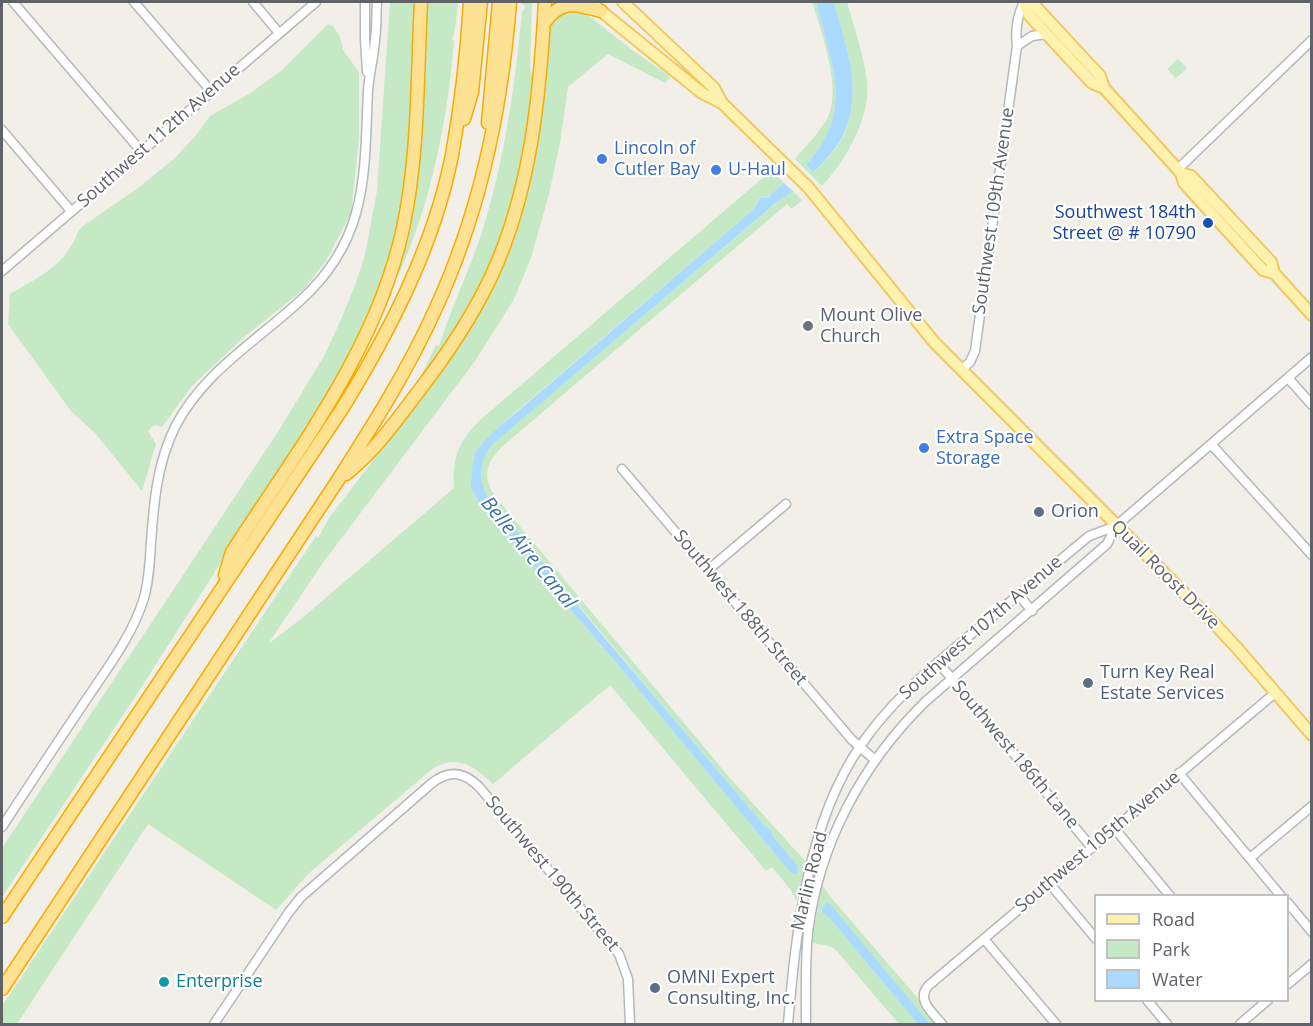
<!DOCTYPE html>
<html>
<head>
<meta charset="utf-8">
<style>
	body { margin:0 }
	#map { position:relative; width:1313px; height:1026px; overflow:hidden; background:#f1efe8; font-family:"Open Sans",sans-serif }
	canvas { display:block }
	.frame { position:absolute; inset:0; border:3px solid #5f6368; pointer-events:none }
	.legend { position:absolute; left:1094px; top:894px; width:195px; height:108px; box-sizing:border-box; background:#fff; border:2px solid #bfc1c3; margin:0; padding:8px 10px; list-style:none; font-size:18px; color:#5f6368 }
	.legend li { display:flex; align-items:center; gap:12px; height:30px }
	.legend b { width:30px; border:2px solid #bfc1c3 }
</style>
</head>
<body>
<div id="map">
<canvas width="1313" height="1026"></canvas>
<div class="frame"></div>
<ul class="legend">
<li><b style="height:8px;background:#fff2af"></b>Road</li>
<li><b style="height:16px;background:#c5e8c5"></b>Park</li>
<li><b style="height:16px;background:#aadaff"></b>Water</li>
</ul>
</div>
<script>
const context = document.querySelector('canvas').getContext('2d');
context.lineJoin = 'round';
function fill(path, color) {
  context.fillStyle = color;
  context.fill(path, 'evenodd');
}
function strokePath(path, color, width, dash) {
  context.strokeStyle = color;
  context.lineWidth = width;
  context.lineCap = dash ? 'butt' : 'round';
  context.setLineDash(dash || []);
  context.stroke(path);
}
function label(font, color, halo, rows, align = 'center') {
  context.font = font + ' "Open Sans",sans-serif';
  context.lineWidth = 4.5;
  context.setLineDash([]);
  context.textBaseline = 'middle';
  context.strokeStyle = halo;
  context.fillStyle = color;
  for (const [text, x, y, turn = 0] of rows) {
    context.save();
    context.translate(x, y);
    context.rotate((+turn || 0) * Math.PI / 180);
    context.textAlign = isNaN(turn) ? turn : align;
    if (halo) context.strokeText(text, 0, 0);
    context.fillText(text, 0, 0);
    context.restore();
  }
}
fill(new Path2D(`
	M390,2H415L406,190L393,251L369,316L345,364L218,567L137,694L2,897V848L278,432L324,356L340,322L356,283L365,255L377,191Z
	M425,2H458L455,30L452,40L454,41C447,128 428,219 387,299L397,262Z
	M522,2H532L530,68L534,82L530,130L504,237L466,317L418,382L436,345L439,346C452,306 470,269 483,229C505,157 515,86 522,11H524L525,5L522,4Z
	M812,2H816C831,65 856,110 806,165L813,172C874,123 851,65 834,2H847C854,28 864,55 867,82C871,117 845,162 822,186L795,159C806,146 819,133 827,119C843,91 821,30 812,2Z
	M557,11H583L632,50L671,77L665,83L608,54L568,87L560,143L549,194L531,258L514,299L475,361L322,564L268,644L301,619L454,488C452,459 458,442 479,421L772,170L784,183C777,190 770,198 759,198L753,210L510,417L473,456V489L482,507L619,666L790,872L796,873L798,871V866L772,835V831L765,826C682,729 600,631 518,533C504,517 483,501 480,478C477,450 505,434 523,418L786,195L793,191L802,200L792,209L787,204L505,444C486,462 480,477 498,500L729,777L806,862L796,901L791,890L772,867L766,871L610,685L493,784C474,766 457,753 431,770L308,874L276,910L148,824L17,1024H2V1006L316,536L318,538L329,518L411,411L498,270L550,30Z
	M328,24L333,26L340,37L343,50L359,72V139L351,213L326,261L303,290L244,337L192,386L162,427L154,425L148,431L156,444L142,491L95,433L71,411L8,324L10,294C32,281 58,269 71,246C77,238 75,234 83,226L134,191L174,159L197,134L210,116L249,94L282,70Z
	M1178,59L1187,68L1176,78L1167,69Z
	M822,885L834,901L940,1024H930L830,905L827,904L822,908L821,911L831,920L918,1024H899L835,949C827,943 819,946 811,942Z`), '#c5e8c5');
fill(new Path2D(`
	M816,2H834C852,67 873,121 813,172L806,165C856,110 831,65 816,2Z
	M784,183L793,191L776,203L494,443C464,475 491,509 518,532L598,630L765,826L772,831V835L798,866V871L796,874L790,872L619,666L482,507L471,487V482L474,454L490,435L753,210L760,198L768,197Z
	M826,903L830,904L930,1024H918L831,920L822,912V908Z`), '#aadaff');
const minor = new Path2D(`
	M13,2L141,151
	M134,2L211,91
	M253,2L279,33
	M365,2V39L367,72
	M1017,46L1032,36L1047,34
	M2,130L71,211
	M1178,169L1312,40
	M2,271L316,2
	M961,370L970,362L975,351L1017,46C1015,30 1017,16 1024,2
	M1288,378L1312,405
	M1211,444L1312,555
	M622,469L852,740L875,760
	M708,570L786,504
	M1018,594L1032,611
	M938,662L1092,848
	M1179,773L1281,896
	M2,827C30,784 59,740 88,697C109,666 133,634 144,598C149,580 150,561 151,542C154,501 157,464 175,427C203,372 257,341 301,300C369,238 364,174 368,91C369,74 374,57 375,39C377,27 376,14 377,2
	M1115,829L1170,896
	M1250,858L1312,806
	M1050,884L1096,939
	M1288,903L1312,932
	M984,939L1056,1024
	M1288,984L1312,964
	M1147,1000L1167,1024
	M214,1024L289,912L301,897L432,783C450,769 465,772 480,788L619,954L628,979L630,1024
	M788,1024C796,932 807,823 861,745C889,704 925,673 963,641C1005,606 1047,571 1089,536L1116,526
	M806,1024C806,994 805,963 808,932C819,844 862,764 925,702L1107,544L1116,526L1312,357
	M942,1024C933,1013 916,1000 928,986L1275,693
	M1240,1024L1268,1000`);
const major = new Path2D(`
	M623,2L714,88L722,103
	M1024,2L1029,15L1092,83L1104,88L1181,173L1184,183L1263,270L1274,273
	M1025,2L1036,7L1100,76L1104,88
	M596,7L702,93L722,103L808,187L934,342L1210,619L1237,648L1312,735
	M1181,173L1191,176L1271,262L1274,273L1312,315`);
const highway = new Path2D(`
	M544,23C561,0 573,3 601,11
	M464,119L472,92L481,2
	M488,123L499,2
	M346,474C375,451 396,421 418,392C446,356 471,319 491,277C531,191 540,95 545,2
	M225,575L232,552C298,450 377,349 403,228C419,154 417,77 421,2
	M2,917L342,409C390,331 434,246 452,155C461,105 467,53 470,2
	M2,989L338,480C373,425 408,370 435,310C480,213 502,107 510,2`);
strokePath(minor, '#b5b8bc', 11);
strokePath(major, '#f2c960', 14);
strokePath(highway, '#f9ab00', 15);
strokePath(minor, '#fff', 8);
strokePath(major, '#fff2af', 10);
strokePath(highway, '#fde293', 12);
for (const [x, y, r, color] of [
	[602,159,6,"#3f7fe0"],
	[716,170,6,"#3f7fe0"],
	[1208,223,6,"#1a4fb4"],
	[808,326,6,"#6b7280"],
	[924,448,6,"#3f7fe0"],
	[1039,512,6,"#5c6f8a"],
	[1088,683,6,"#5c6f8a"],
	[164,982,6,"#0f9aa8"],
	[655,988,6,"#5c6f8a"]
]) {
  const dot = new Path2D();
  dot.arc(x, y, r, 0, 2 * Math.PI);
  context.fillStyle = color;
  context.fill(dot);
  strokePath(dot, '#fff', 2);
}
label('18px', '#5f6368', '#fff', [
	["Southwest 112th Avenue",159,136,-41],
	["Southwest 109th Avenue",994,211,-82],
	["Quail Roost Drive",1165,575,45],
	["Southwest 188th Street",740,608,50],
	["Southwest 107th Avenue",981,628,-41],
	["Southwest 186th Lane",1015,755,50],
	["Southwest 105th Avenue",1098,842,-40],
	["Southwest 190th Street",552,874,50],
	["Marlin Road",810,881,-76]
]);
label('18px', '#366cbe', '#fff', [
	["Lincoln of",614,149],
	["Cutler Bay",614,170],
	["U-Haul",728,170],
	["Extra Space",936,438],
	["Storage",936,459]
], 'left');
label('18px', '#164399', '#fff', [
	["Southwest 184th",1196,213],
	["Street @ # 10790",1196,234]
], 'right');
label('18px', '#5b616d', '#fff', [
	["Mount Olive",820,316],
	["Church",820,337]
], 'left');
label('18px', '#4e5e75', '#fff', [
	["Orion",1051,512],
	["Turn Key Real",1100,673],
	["Estate Services",1100,694],
	["OMNI Expert",667,978],
	["Consulting, Inc.",667,999]
], 'left');
label('18px', '#0d838f', '#fff', [
	["Enterprise",176,982]
], 'left');
label('italic 20px', '#4174aa', '#fff', [
	["Belle Aire Canal",528,553,51]
]);
</script>
</body>
</html>
